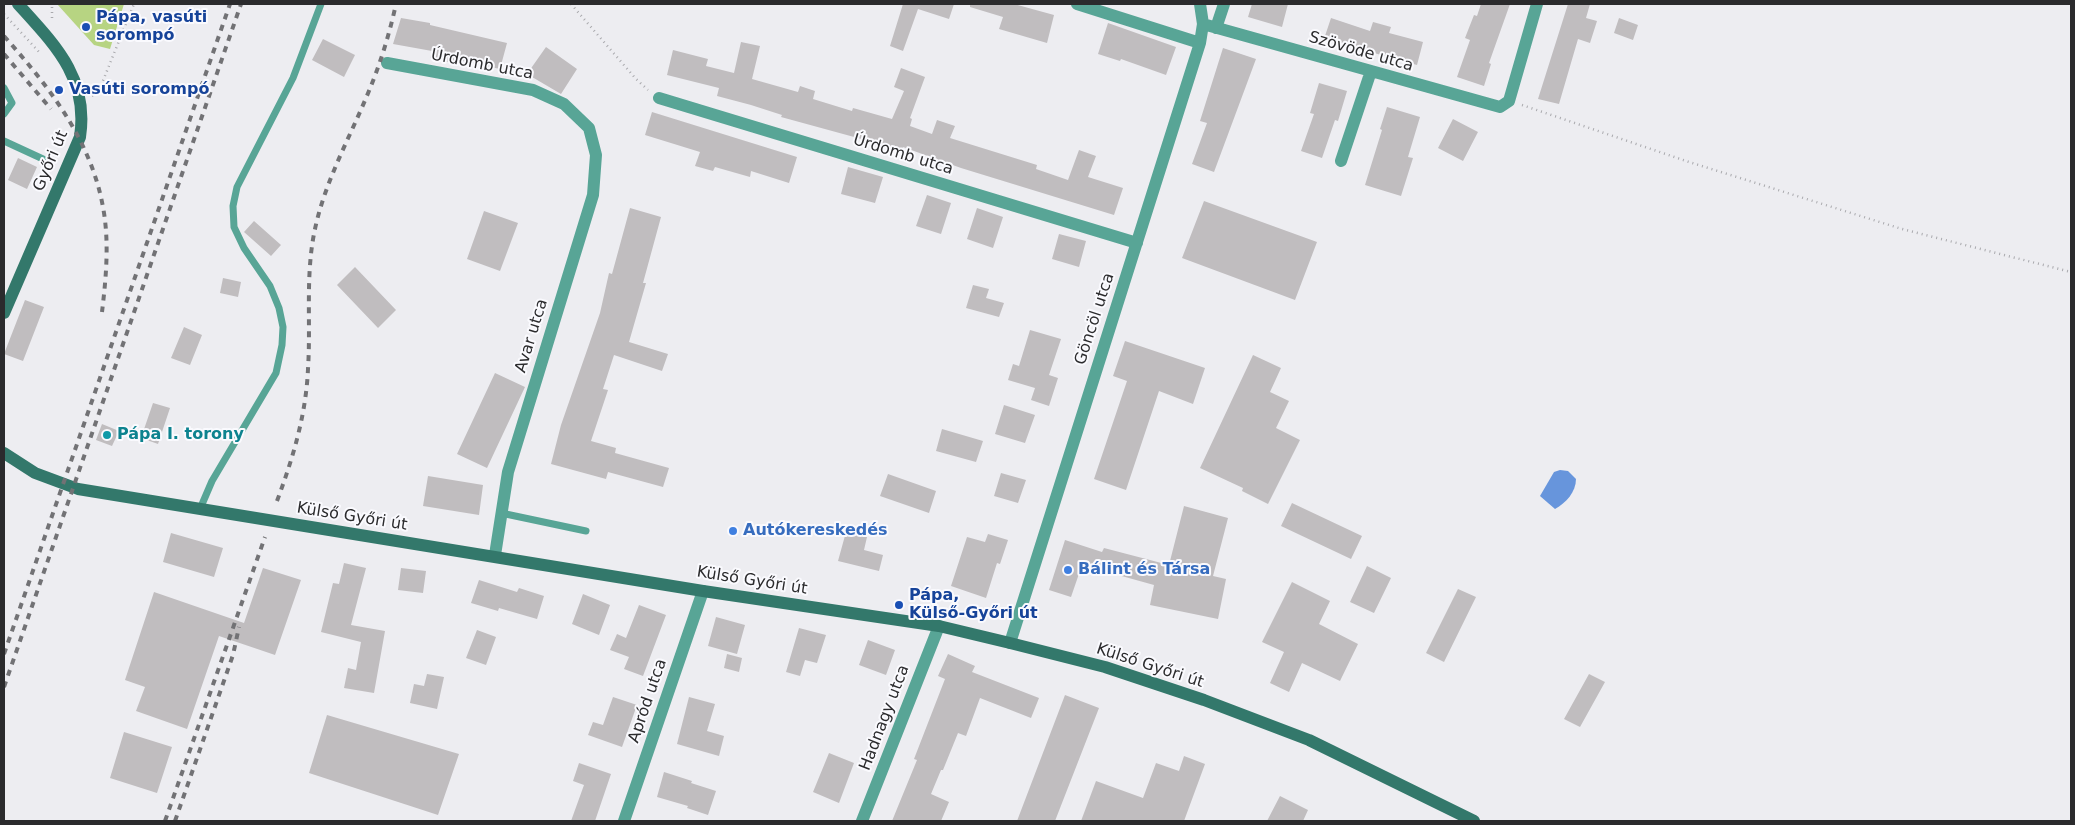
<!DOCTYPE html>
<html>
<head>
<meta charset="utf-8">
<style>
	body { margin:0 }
	#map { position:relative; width:2075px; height:825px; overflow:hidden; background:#ededf1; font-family:"DejaVu Sans",sans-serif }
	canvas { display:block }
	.frame { position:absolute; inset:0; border:5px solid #2b2b2d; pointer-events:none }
</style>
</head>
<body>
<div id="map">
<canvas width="2075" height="825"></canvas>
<div class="frame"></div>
</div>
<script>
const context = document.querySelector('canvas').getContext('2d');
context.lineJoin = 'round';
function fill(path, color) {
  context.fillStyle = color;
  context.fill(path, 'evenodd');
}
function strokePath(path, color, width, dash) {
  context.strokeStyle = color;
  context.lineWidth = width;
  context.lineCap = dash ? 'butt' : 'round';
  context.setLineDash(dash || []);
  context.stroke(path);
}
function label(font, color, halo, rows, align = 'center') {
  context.font = font + ' "DejaVu Sans",sans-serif';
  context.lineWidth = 4;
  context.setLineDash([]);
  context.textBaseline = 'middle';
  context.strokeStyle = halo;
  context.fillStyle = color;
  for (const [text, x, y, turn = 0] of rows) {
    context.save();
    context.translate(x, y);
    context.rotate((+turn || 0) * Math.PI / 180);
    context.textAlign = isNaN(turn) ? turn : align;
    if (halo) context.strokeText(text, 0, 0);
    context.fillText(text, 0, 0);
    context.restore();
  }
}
fill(new Path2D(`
	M57,4H124L110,49L94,45Z`), '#b7d482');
fill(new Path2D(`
	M1560,470L1568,471L1576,479C1576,492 1566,503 1555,509L1540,496L1554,472Z`), '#6795dc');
fill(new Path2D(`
	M903,4H954L949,19L918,9L903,51L890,46Z
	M970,4H1014L1054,15L1047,43L999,29L1003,17L970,7Z
	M1252,4H1288L1282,27L1248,17Z
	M1481,4H1510L1489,63L1491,64L1484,86L1457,77L1470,40L1465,38L1474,15L1477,16Z
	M1568,4H1590L1586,18L1597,21L1590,43L1578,39L1559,104L1538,99Z
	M401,18L430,23V25L507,43L500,69L458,60L457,64L430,58L432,51L393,44Z
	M1331,18L1370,31L1373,22L1391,27L1389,33L1423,42L1417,65L1324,39Z
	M1619,18L1638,25L1633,40L1614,33Z
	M1108,23L1176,47L1166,75L1121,59L1120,61L1098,54Z
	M323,39L355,55L344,77L312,60Z
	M741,42L760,46L752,79L798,92L800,86L815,91L813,99L852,111L853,108L892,119L904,91L894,87L901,68L925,77L910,118L912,119L910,126L932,134L937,120L955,126L950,138L1037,165L1036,169L1068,180L1079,150L1096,156L1088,177L1123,188L1114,215L961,168L903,147L901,153L875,144L876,143L781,117L782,115L751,105L717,96L719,88L667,75L673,50L708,59L706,66L734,73Z
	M546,47L577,69L561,94L527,74Z
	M1223,48L1256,59L1214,172L1192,164L1207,123L1200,121Z
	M1319,83L1347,91L1338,121L1335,120L1322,158L1301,151L1314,114L1310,113Z
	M1387,107L1420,117L1408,157L1413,158L1401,196L1365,185L1382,130L1380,129Z
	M652,112L797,157L789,183L751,171L750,177L715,167L713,171L695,166L700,152L645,135Z
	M1453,119L1478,132L1463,161L1438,148Z
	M18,158L37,167L27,189L8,180Z
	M848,167L883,177L875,203L841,194Z
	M927,195L951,203L941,234L916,226Z
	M1204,201L1317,242L1295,300L1182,258Z
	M630,208L661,217L643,283H646L629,342L668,354L662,371L614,355L603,389L608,390L591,441L616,448L615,453L669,468L663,487L608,472L606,479L551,464L561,425L600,313L609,273L612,274Z
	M977,208L1003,217L993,248L967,239Z
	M484,211L518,223L500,271L467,259Z
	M254,221L281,245L271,256L244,232Z
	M1059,234L1086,241L1079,267L1052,259Z
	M355,267L396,310L378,328L337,285Z
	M223,278L241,282L238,297L220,293Z
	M973,285L989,289L986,298L1004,303L999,317L966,308Z
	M25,300L44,307L23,361L4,354Z
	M184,327L202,335L190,365L171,358Z
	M1030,330L1061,339L1049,375L1058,378L1049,406L1031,400L1035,388L1008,380L1013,364L1019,366Z
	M1125,341L1205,368L1193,404L1159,391L1126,490L1094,479L1127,381L1113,376Z
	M1253,355L1281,368L1270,392L1289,401L1276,428L1300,440L1268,504L1242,491L1243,488L1200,468Z
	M495,373L525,387L487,468L457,454Z
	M153,403L170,408L158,444L141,438Z
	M1004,405L1035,415L1025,443L995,434Z
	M102,424L119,431L112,446L96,440Z
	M942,429L983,441L976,462L936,451Z
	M1001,473L1026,480L1018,503L994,496Z
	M888,474L936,491L929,513L880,496Z
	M428,476L483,485L479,515L423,506Z
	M1292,503L1362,536L1351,559L1281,526Z
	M1184,506L1228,518L1213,576L1226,579L1218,619L1150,605L1154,585L1082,565L1071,597L1049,590L1065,540L1102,552L1104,548L1169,565Z
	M846,532L867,537L864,550L883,555L879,571L838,561Z
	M171,533L223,548L214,577L163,562Z
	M988,534L1008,540L1000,564L997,563L986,598L951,586L967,537L985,542Z
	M344,563L366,568L351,625L385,631L374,693L344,688L348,668L356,670L361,642L321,632L333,583L339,584Z
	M1367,566L1391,578L1374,613L1350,602Z
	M263,568L301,580L275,655L219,636L187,729L136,711L145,687L125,680L154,592L244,623Z
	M401,568L426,571L423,593L398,590Z
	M479,580L517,592L519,588L544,596L537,619L499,608L498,611L471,603Z
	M1292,582L1330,601L1319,624L1358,644L1340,681L1302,663L1289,692L1270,683L1284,652L1262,642Z
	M1458,589L1476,597L1444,662L1426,653Z
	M583,594L610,605L599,635L572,624Z
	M639,605L666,615L643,676L624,669L629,657L610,650L617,634L626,638Z
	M716,617L745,625L737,654L708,646Z
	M799,628L826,635L817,663L805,660L800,676L786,672Z
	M477,630L496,637L486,665L466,658Z
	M868,640L895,650L886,675L859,665Z
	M727,654L742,658L739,672L724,668Z
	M948,654L975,666L972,672L1039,698L1031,718L980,698L966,736L958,733L943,770H941L931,794L949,802L941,821H892L917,760L914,759L945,679L938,676Z
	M427,674L444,677L437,709L410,703L414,684L424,686Z
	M1589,674L1605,682L1580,727L1564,719Z
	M1065,695L1099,708L1055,821H1017Z
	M613,697L637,705L622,747L588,735L593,722L603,725Z
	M689,697L715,704L707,731L724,736L719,756L677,744Z
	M327,715L459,754L438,815L309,773Z
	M124,732L172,747L157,793L110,778Z
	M829,753L854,763L839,803L813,792Z
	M1184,756L1205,764L1184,821H1081L1096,781L1143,798L1156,763L1179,771Z
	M579,763L611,774L595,821H571L584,785L573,781Z
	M664,772L692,781L691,783L716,791L708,815L687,808L688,806L657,797Z
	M1280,796L1308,810L1303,821H1267Z`), '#c0bdbf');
strokePath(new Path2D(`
	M571,4L636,79L648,90
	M4,14L40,53
	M52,18V4
	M92,96L98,93L134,4
	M1522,105L1689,162L1902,229L2071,272`), '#a9a9ad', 2.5, [1, 4]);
strokePath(new Path2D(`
	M4,88L12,103L4,114
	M4,141L43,159
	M200,509L212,481L276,373L282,345L283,327L279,308L270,286L244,248L234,227L233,206L237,187L293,78L321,4
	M501,513L586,531`), '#58a596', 7);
strokePath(new Path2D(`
	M1077,4L1200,43
	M1203,24L1500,107L1509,101L1537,4
	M1216,28L1224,4
	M387,63L533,90L564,104L589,128L596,155L593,195L508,472L495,555
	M659,98L1137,243
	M1341,161L1371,71
	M1010,643L1200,43L1203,24L1200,4
	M624,821L703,591
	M862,821L939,626`), '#58a596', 12);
strokePath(new Path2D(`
	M4,313L80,137C89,78 55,45 18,4
	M4,453L35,473L78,489L703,591L939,626L1010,643L1105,667L1204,700L1309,740L1474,821`), '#33786b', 12);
strokePath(new Path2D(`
	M4,36C50,88 93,142 104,213C109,245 106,279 102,312
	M4,54L51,109
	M277,501C293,458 306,415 308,369C311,322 305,275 315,229C325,182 348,141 366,98C379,68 389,36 396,4
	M4,654L230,4
	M4,687L241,4
	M165,821L265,537
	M175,821L233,655L239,627`), '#727275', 4, [6, 6]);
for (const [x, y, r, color] of [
	[86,27,5,"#1a4fb4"],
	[59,90,5,"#1a4fb4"],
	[107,435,5,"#0f9aa8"],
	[733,531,5,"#3f7fe0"],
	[1068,570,5,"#3f7fe0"],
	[899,605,5,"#1a4fb4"]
]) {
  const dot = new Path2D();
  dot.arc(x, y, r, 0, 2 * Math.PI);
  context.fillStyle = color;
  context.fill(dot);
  strokePath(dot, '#fafafe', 2);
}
label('bold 16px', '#164399', '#fafafe', [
	["Pápa, vasúti",96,18],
	["sorompó",96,36],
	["Vasúti sorompó",69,90],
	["Pápa,",909,596],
	["Külső-Győri út",909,614]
], 'left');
label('16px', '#2b2b2d', '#fafafe', [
	["Szövöde utca",1361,52,16],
	["Úrdomb utca",482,65,11],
	["Úrdomb utca",903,155,17],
	["Győri út",51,161,-67],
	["Göncöl utca",1095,319,-72],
	["Avar utca",532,336,-73],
	["Külső Győri út",352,517,9],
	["Külső Győri út",752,581,9],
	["Külső Győri út",1150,666,18],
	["Apród utca",648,701,-71],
	["Hadnagy utca",885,718,-69]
]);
label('bold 16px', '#0d838f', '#fafafe', [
	["Pápa I. torony",117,435]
], 'left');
label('bold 16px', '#366cbe', '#fafafe', [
	["Autókereskedés",743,531],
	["Bálint és Társa",1078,570]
], 'left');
</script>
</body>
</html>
